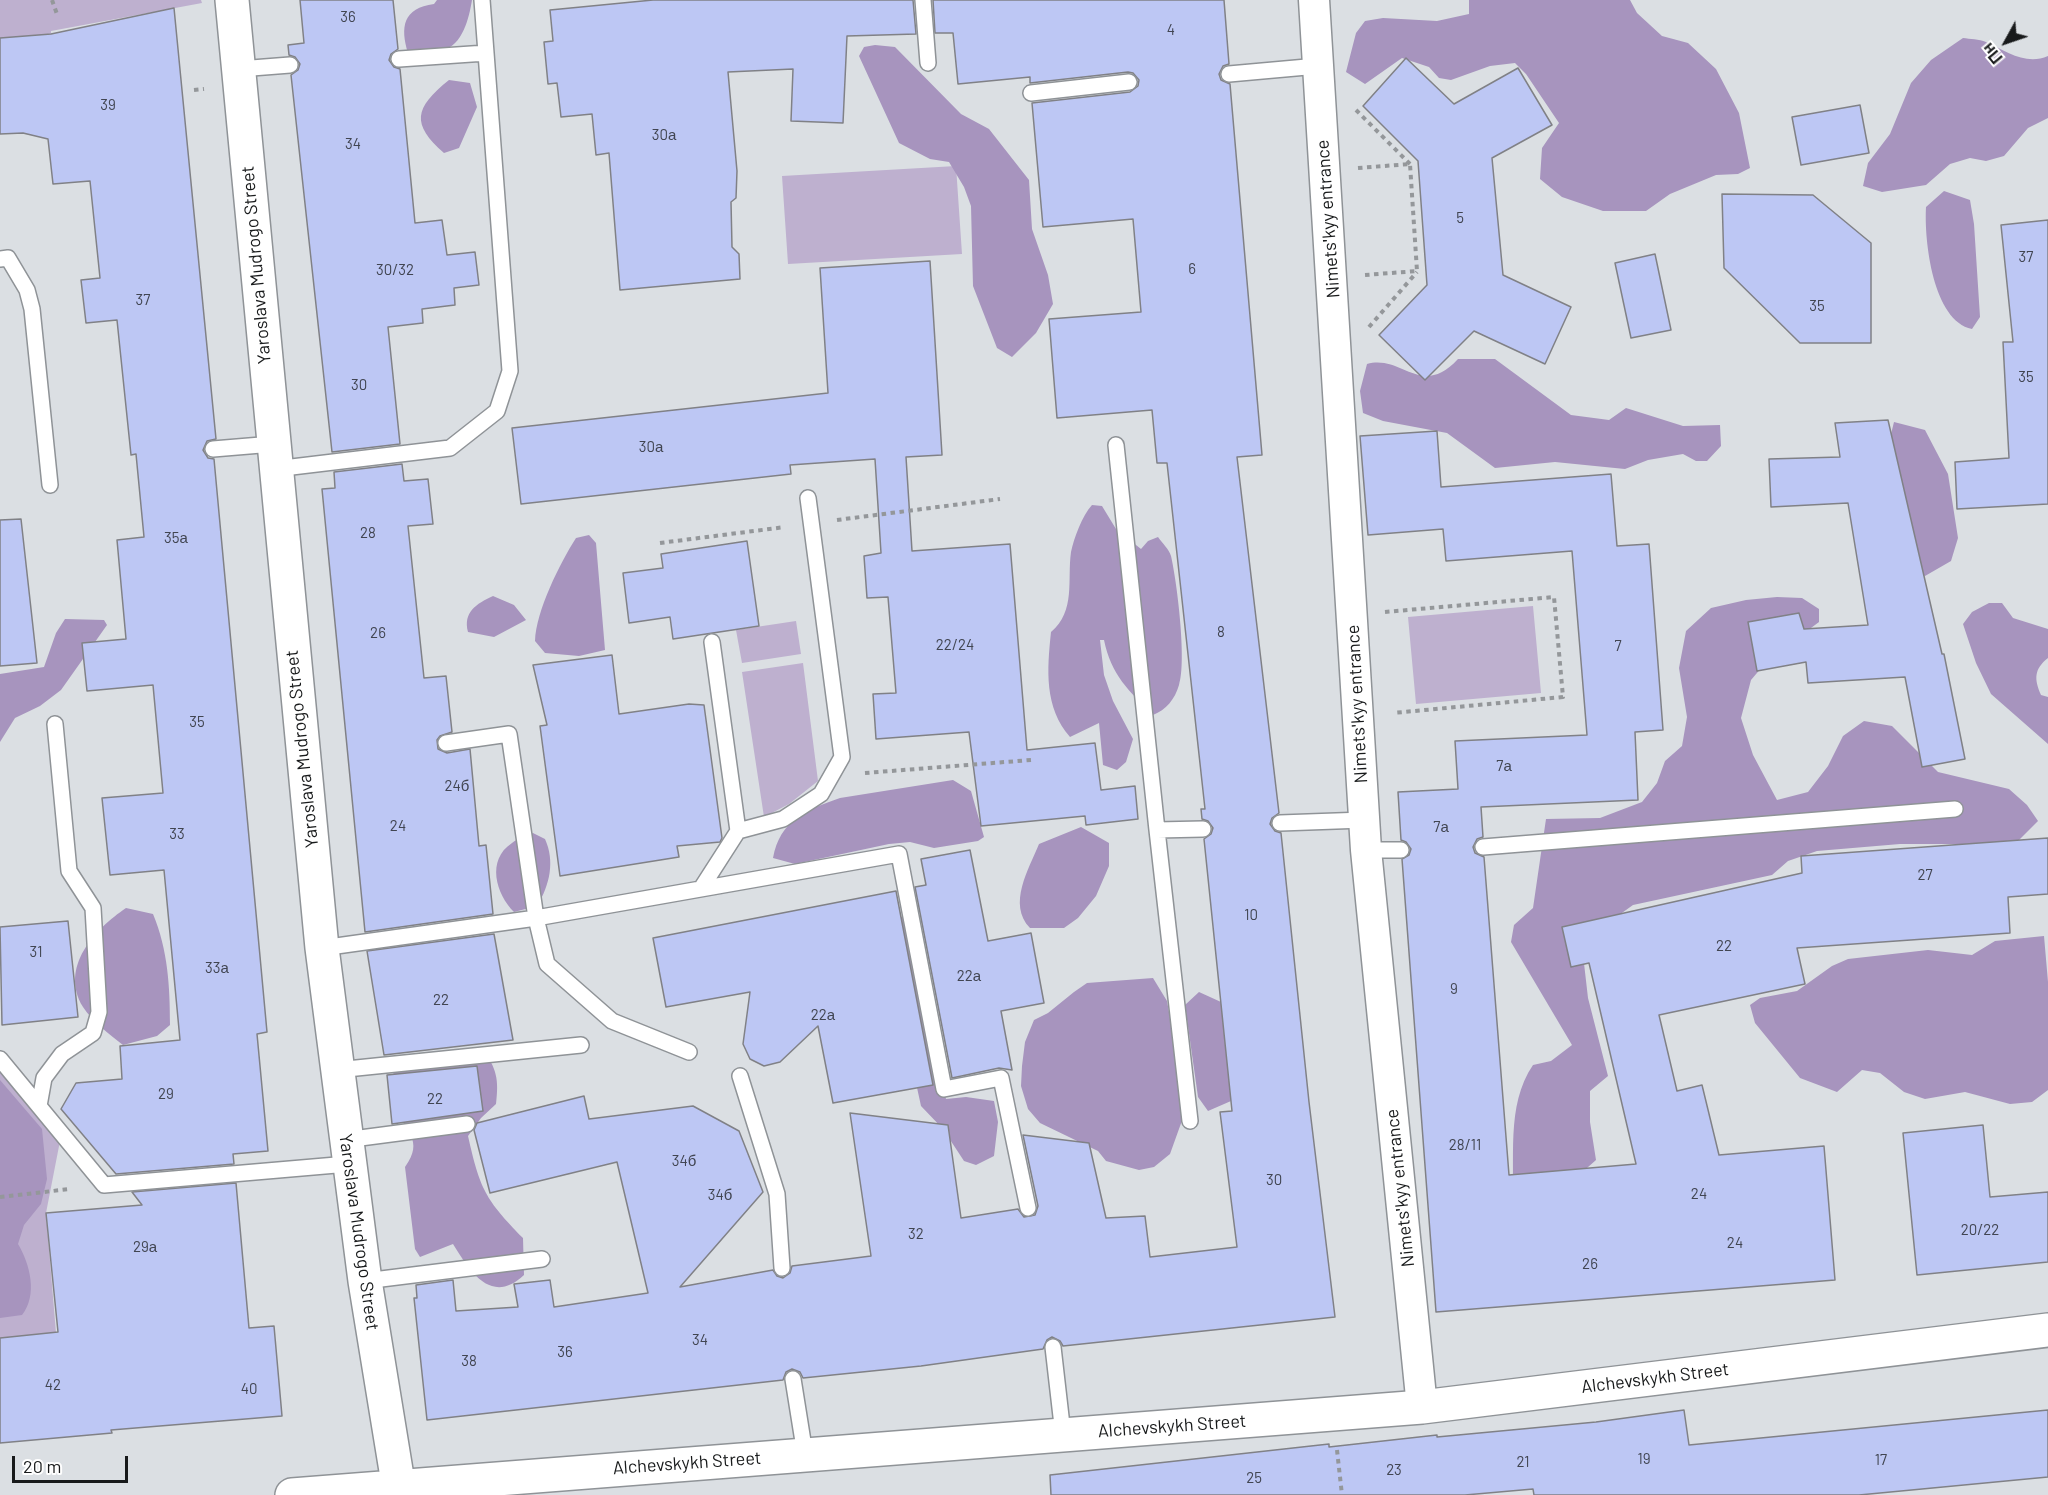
<!DOCTYPE html>
<html>
<head>
<meta charset="utf-8">
<style>
	body { margin:0 }
	#map { position:relative; width:2048px; height:1495px; overflow:hidden; background:#dbdfe3; font-family:Barlow,sans-serif }
	canvas { display:block }
	.north { position:absolute; left:1976px; top:12px; width:60px; height:60px; -webkit-text-stroke:4px #fff; paint-order:stroke; rotate:230deg; font-size:16px; font-weight:700; line-height:24px; text-align:center; color:#181a1b }
	.north::after { content:''; display:block; margin:auto; width:21px; height:27px; background:#181a1b; clip-path:polygon(50% 0,100% 100%,50% 72%,0 100%) }
	.scale { position:absolute; left:12px; top:1456px; width:116px; height:27px; box-sizing:border-box; border:3px solid #181a1b; border-top:0; padding-left:8px; font-size:18px; line-height:21px; white-space:nowrap; color:#181a1b; -webkit-text-stroke:4px #fff; paint-order:stroke }
</style>
</head>
<body>
<div id="map">
<canvas width="2048" height="1495"></canvas>
<div class="north">Пн</div>
<div class="scale">20 m</div>
</div>
<script>
const context = document.querySelector('canvas').getContext('2d');
context.lineJoin = 'round';
function fill(path, color) {
  context.fillStyle = color;
  context.fill(path, 'evenodd');
}
function strokePath(path, color, width, dash) {
  context.strokeStyle = color;
  context.lineWidth = width;
  context.lineCap = dash ? 'butt' : 'round';
  context.setLineDash(dash || []);
  context.stroke(path);
}
function label(font, color, halo, rows, align = 'center') {
  context.font = font + ' Barlow,sans-serif';
  context.lineWidth = 6;
  context.setLineDash([]);
  context.textBaseline = 'middle';
  context.strokeStyle = halo;
  context.fillStyle = color;
  for (const [text, x, y, turn = 0] of rows) {
    context.save();
    context.translate(x, y);
    context.rotate((+turn || 0) * Math.PI / 180);
    context.textAlign = isNaN(turn) ? turn : align;
    if (halo) context.strokeText(text, 0, 0);
    context.fillText(text, 0, 0);
    context.restore();
  }
}
fill(new Path2D(`
	M0,0H201L202,3L51,31V34L0,39Z
	M956,166L962,254L788,264L782,176Z
	M1533,606L1541,693L1416,704L1408,617Z
	M796,621L801,654L742,663L736,630Z
	M803,663L818,781L789,804L764,817L742,672Z
	M0,1071L60,1141L46,1213L56,1333L0,1338Z`), '#beb0cf');
fill(new Path2D(`
	M437,0H472C469,18 463,45 442,51C432,54 418,53 408,53C400,27 403,8 434,4Z
	M1469,0H1630L1637,13L1662,36L1688,43L1716,69L1739,113L1750,168L1738,174L1716,175L1670,194L1646,211H1603L1562,197L1540,179L1542,148L1559,123L1526,74L1515,63L1490,66L1451,80L1439,78L1429,67L1402,58L1365,84L1346,72L1356,33L1365,21L1383,18L1437,21L1469,14Z
	M1963,38C1970,39 1979,39 1986,42C2006,51 2026,66 2048,56V118L2028,128L2004,156L1986,161L1970,158L1950,164L1926,185L1882,192L1863,186L1868,163L1890,134L1911,83L1931,60Z
	M875,45L895,47L961,114L989,129L1029,180L1032,229L1048,275L1053,304L1036,333L1012,357L997,348L973,286L971,206L964,187L949,162L930,159L899,143L859,56L864,47Z
	M449,80L470,83L477,107L459,148L444,153C411,124 414,108 449,80Z
	M1944,191L1970,200L1974,224L1980,317L1972,329C1933,321 1924,241 1926,207Z
	M1458,359H1495L1571,415L1609,420L1626,408L1683,426L1720,425L1721,446L1707,461H1696L1683,454L1648,460L1625,469L1555,462L1495,468L1447,433L1383,421L1363,413L1360,391L1367,364C1402,354 1421,399 1458,359Z
	M1894,422L1925,430L1948,474L1958,538L1951,561L1925,576L1907,568L1891,434Z
	M1092,505L1102,506L1116,529L1141,549L1148,541L1158,537C1162,543 1169,549 1171,556C1177,582 1187,661 1179,685C1175,699 1166,710 1153,715C1129,691 1111,675 1104,640H1100L1104,675L1113,701L1133,739L1126,762L1117,770L1103,765L1099,723L1070,737C1044,707 1047,670 1051,632C1076,611 1067,580 1071,552C1074,538 1082,516 1092,505Z
	M589,535L596,543L605,650L579,656L545,653L535,641C536,611 560,563 576,538Z
	M493,596L514,605L526,620L494,637L468,632C463,612 476,604 493,596Z
	M1777,597L1802,598L1819,609V622L1768,660L1751,680L1741,718L1753,755L1777,800L1808,792L1828,766L1843,736L1864,721L1892,726L1938,772L2009,789L2027,805L2038,821L2019,840L1971,844H1900L1817,851L1788,861L1772,875L1633,905L1598,930L1582,946L1588,998L1608,1076L1590,1091V1122L1596,1160L1535,1214L1512,1208C1516,1161 1505,1106 1533,1065L1551,1061L1572,1045L1511,942L1514,925L1533,908L1546,819L1600,818L1642,802L1657,783L1665,761L1682,746L1687,717L1679,668L1686,631L1711,608L1746,600Z
	M1989,603H2002L2013,618L2048,629V658C2034,669 2034,679 2041,695L2048,697V744L1991,694L1976,663L1963,624L1972,612Z
	M65,619L104,620L107,625L61,690L40,706L15,718L0,742V674L44,667L56,633Z
	M953,780L971,791L984,837L978,841L934,848L910,842L889,844L795,864L773,858C780,820 806,810 840,798Z
	M1081,827L1109,843V866L1096,896L1078,918L1064,928H1030C1007,904 1029,869 1039,844Z
	M533,833L545,839C555,861 550,885 537,906L514,912C496,894 486,860 512,843C518,838 527,836 533,833Z
	M126,908L153,914C168,950 170,987 170,1025L157,1036L123,1045C110,1035 92,1021 83,1007C59,967 95,929 126,908Z
	M893,915L902,917L906,922L946,1099L966,1097L994,1101L998,1122L994,1156L976,1165L964,1161L943,1129L921,1106L886,945Z
	M2044,936L2048,982V1090L2032,1102L2010,1104L1965,1092L1925,1099L1904,1092L1880,1073L1862,1070L1837,1092L1800,1078L1755,1023L1750,1005L1760,998L1797,991L1832,966L1848,959L1928,950L1972,955L1995,941Z
	M1153,978L1167,1001L1181,1078L1184,1115L1170,1154L1154,1167L1139,1170L1106,1161L1098,1151L1040,1123L1028,1109L1021,1086L1022,1066L1025,1042L1034,1020L1048,1013L1074,992L1087,983Z
	M1199,992L1221,1002L1231,1101L1208,1111L1198,1097L1185,1005Z
	M482,1049C497,1068 499,1080 496,1104L481,1118L468,1136C480,1189 485,1199 523,1238L524,1275C491,1306 470,1271 453,1244L420,1257L415,1249L405,1167C425,1139 404,1133 397,1107C393,1094 394,1078 393,1064Z
	M0,1080L42,1129L47,1179L41,1204L24,1225L18,1244C30,1264 38,1295 22,1315L0,1318Z`), '#a794be');
const building = new Path2D(`
	M300,0H393L398,49L391,54L389,60L394,67L400,69L415,223L442,220L447,255L475,252L479,285L454,288L455,305L422,309L423,323L388,327L400,444L332,452L291,75L298,70L300,64L295,57L289,55L288,45L304,43Z
	M653,0H913L916,34L847,36L843,123L791,121L793,69L728,72L737,171L736,198L731,202L732,247L739,254L740,279L620,290L609,153L596,155L592,114L561,117L557,83L548,84L544,42L553,41L550,10Z
	M933,0H1224L1229,64L1223,66L1219,74L1221,80L1230,84L1262,455L1237,457L1279,813L1272,818L1270,824L1275,831L1281,833L1309,1102L1335,1317L1063,1346L1060,1341L1052,1337L1047,1340L1043,1349L921,1366L803,1378L800,1372L792,1369L786,1372L783,1380L427,1420L414,1298H417L416,1285L453,1280L456,1311L518,1307L514,1284L550,1280L554,1307L648,1293L617,1162L490,1193L474,1130L477,1123L584,1096L589,1119L693,1106L739,1131L763,1192L680,1287L773,1270L777,1276L783,1278L790,1273L792,1266L871,1256L850,1113L948,1125L961,1218L1018,1209L1024,1217L1035,1215L1038,1206L1023,1135L1089,1143L1106,1218L1145,1216L1150,1257L1237,1247L1220,1112L1232,1111L1204,839L1211,834L1213,828L1208,821L1202,819L1201,809H1205L1167,463H1157L1152,410L1057,418L1049,319L1141,312L1133,219L1043,227L1032,103L1130,92L1138,86L1139,80L1133,73L1128,72L1030,83V77L958,84L953,33H935Z
	M174,8L216,439L207,441L203,450L208,458L214,459L267,1032L257,1034L268,1151L233,1154L234,1164L116,1174L61,1109L76,1083L122,1079L120,1046L180,1040L164,870L110,875L102,798L163,793L153,685L87,691L82,643L126,639L117,540L144,537L136,454L131,455L117,320L86,323L81,280L100,278L90,181L53,184L48,139L23,133L0,134V38L51,34Z
	M1406,58L1454,104L1518,68L1552,125L1492,158L1503,275L1571,307L1545,364L1474,331L1425,380L1379,335L1427,285L1418,161L1363,106Z
	M1860,105L1869,153L1801,165L1792,117Z
	M1722,194L1813,195L1871,243V343H1800L1724,268Z
	M2048,220V504L1957,509L1955,462L2009,458L2003,342H2013L2001,225Z
	M1655,254L1671,330L1631,338L1615,263Z
	M930,261L942,455L906,457L912,551L1010,544L1027,750L1095,743L1101,790L1135,786L1138,819L1086,825L1085,816L981,826L969,732L876,739L873,694L896,693L888,597L867,598L864,556L881,553L875,459L790,465L791,474L521,504L512,428L828,393L820,268Z
	M1888,420L1942,654H1944L1965,759L1922,767L1905,677L1808,683L1806,662L1757,671L1748,622L1799,613L1804,629L1868,625L1848,503L1771,507L1769,459L1840,457L1835,423Z
	M1437,431L1441,487L1611,474L1617,546L1649,544L1663,730L1635,732L1638,800L1481,807L1483,837L1477,839L1473,847L1475,853L1484,857L1509,1175L1636,1164L1589,963L1571,967L1562,927L1802,873L1801,856L2048,838V894L2008,897L2010,933L1797,948L1805,984L1659,1015L1677,1091L1702,1085L1719,1155L1824,1146L1835,1280L1436,1312L1402,859L1409,855L1411,849L1406,842L1401,840L1398,792L1458,789L1455,741L1587,735L1572,551L1446,561L1443,529L1368,535L1360,436Z
	M402,464L404,481L428,479L433,524L408,526L424,678L446,676L452,732L440,736L437,740L438,749L447,753L470,749L479,846L486,845L493,914L365,932L322,489L335,488L334,472Z
	M21,519L37,663L0,666V520Z
	M747,541L759,626L673,639L670,617L629,623L623,573L663,568L661,554Z
	M612,655L619,714L689,704L704,705L722,838L720,842L677,846L679,857L560,876L540,726L547,725L533,665Z
	M970,850L988,941L1031,933L1044,1003L1001,1011L1012,1070L999,1068L952,1078L915,887L926,885L921,859Z
	M896,891L933,1085L833,1103L818,1026L780,1062L764,1066L750,1059L743,1044L750,992L666,1007L653,938Z
	M68,921L78,1017L2,1025L0,927Z
	M494,934L513,1040L384,1055L367,951Z
	M477,1066L483,1111L392,1124L387,1075Z
	M1983,1125L1990,1197L2048,1192V1262L1917,1275L1903,1133Z
	M236,1183L249,1328L274,1326L282,1416L111,1430L112,1433L0,1443V1338L58,1332L46,1213L142,1205L132,1192Z
	M1684,1410L1689,1445L2048,1410V1477L1859,1495H1534L1533,1489L1465,1495H1051L1050,1475L1329,1444V1447L1437,1435V1437L1596,1422Z`);
fill(building, '#bdc7f4');
strokePath(building, '#808186', 1.5);
const service = new Path2D(`
	M923,0L928,63
	M399,59L486,53
	M239,69L290,65
	M1229,74L1318,66
	M1031,93L1129,82
	M0,259L8,258L27,290L32,309L50,485
	M1116,445L1157,830
	M213,449L273,444
	M275,469L450,448L497,411L510,371L482,0
	M446,743L509,734L536,918L547,964L612,1021L689,1052
	M1280,823L1364,820
	M738,831L783,819L821,794L842,757L808,498
	M1483,847L1955,809
	M1366,850H1401
	M702,887L738,831L712,642
	M322,948L536,918L899,854L944,1089L1001,1078L1028,1208
	M0,1059L104,1185L348,1164
	M337,1070L581,1045
	M740,1076L777,1194L782,1268
	M39,1106L44,1078L62,1054L93,1033L99,1012L93,908L69,871L55,724
	M1190,1121L1157,830L1203,829
	M345,1140L467,1124
	M365,1281L542,1259
	M1053,1347L1063,1434
	M793,1379L805,1454`);
const minor = new Path2D(`
	M1314,0L1366,850L1422,1407`);
const tertiary = new Path2D(`
	M232,0L322,948L365,1281L400,1495
	M292,1495L1422,1407L2048,1330`);
strokePath(service, '#8f9397', 18);
strokePath(minor, '#8f9397', 33);
strokePath(tertiary, '#8f9397', 36);
strokePath(new Path2D(`
	M52,0L58,17
	M194,90L204,89
	M1356,110L1410,164
	M1358,168L1410,164L1417,271L1365,275
	M1369,327L1417,272
	M837,520L1000,499
	M660,543L785,527
	M1385,612L1554,597L1563,697L1393,713
	M865,773L1031,760
	M0,1197L70,1189
	M1337,1450L1342,1495`), '#94979a', 4, [4.5, 4.5]);
strokePath(service, '#fff', 15);
strokePath(minor, '#fff', 30);
strokePath(tertiary, '#fff', 33);
label('15px', '#414551', null, [
	["36",348,17],
	["4",1171,30],
	["39",108,105],
	["30а",664,135],
	["34",353,144],
	["5",1460,218],
	["37",2026,257],
	["6",1192,269],
	["30/32",395,270],
	["37",143,300],
	["35",1817,306],
	["35",2026,377],
	["30",359,385],
	["30а",651,447],
	["28",368,533],
	["35а",176,538],
	["8",1221,632],
	["26",378,633],
	["22/24",955,645],
	["7",1618,646],
	["35",197,722],
	["7а",1504,766],
	["24б",457,786],
	["24",398,826],
	["7а",1441,827],
	["33",177,834],
	["27",1925,875],
	["10",1251,915],
	["22",1724,946],
	["31",36,952],
	["33а",217,968],
	["22а",969,976],
	["9",1454,989],
	["22",441,1000],
	["22а",823,1015],
	["29",166,1094],
	["22",435,1099],
	["28/11",1465,1145],
	["34б",684,1161],
	["30",1274,1180],
	["24",1699,1194],
	["34б",720,1195],
	["20/22",1980,1230],
	["32",916,1234],
	["24",1735,1243],
	["29а",145,1247],
	["26",1590,1264],
	["34",700,1340],
	["36",565,1352],
	["38",469,1361],
	["42",53,1385],
	["40",249,1389],
	["19",1644,1459],
	["17",1881,1460],
	["21",1523,1462],
	["23",1394,1470],
	["25",1254,1478]
]);
label('18px', '#181a1b', '#fff', [
	["Nimetsʹkyy entrance",1328,219,-94],
	["Yaroslava Mudrogo Street",256,265,-95],
	["Nimetsʹkyy entrance",1357,704,-93],
	["Yaroslava Mudrogo Street",302,749,-96],
	["Nimetsʹkyy entrance",1400,1188,-96],
	["Yaroslava Mudrogo Street",359,1232,82],
	["Alchevskykh Street",1655,1378,-7],
	["Alchevskykh Street",1172,1426,-4],
	["Alchevskykh Street",687,1463,-4]
]);
</script>
</body>
</html>
